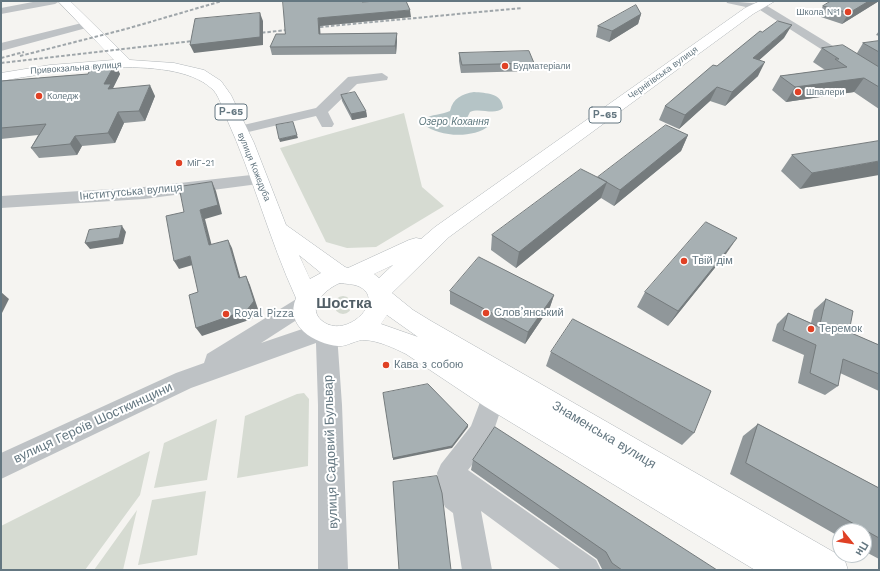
<!DOCTYPE html>
<html>
<head>
<meta charset="utf-8">
<style>
	body { margin:0 }
	#map { position:relative; width:880px; height:571px; overflow:hidden; background:#f5f4f1; font-family:"Work Sans",sans-serif }
	canvas { display:block }
	.frame { position:absolute; inset:0; border:2px solid #647781; pointer-events:none }
	.north { position:absolute; left:832px; top:523px; width:40px; height:40px; box-sizing:border-box; background:#fff; border:1px solid #c1c9cd; border-radius:50%; rotate:120deg; font-size:11px; font-weight:700; line-height:16px; text-align:center; color:#647781 }
	.north::after { content:''; display:block; margin:auto; width:14px; height:18px; background:#e04125; clip-path:polygon(50% 0,100% 100%,50% 72%,0 100%) }
</style>
</head>
<body>
<div id="map">
<canvas width="880" height="571"></canvas>
<div class="frame"></div>
<div class="north">Пн</div>
</div>
<script>
const context = document.querySelector('canvas').getContext('2d');
context.lineJoin = 'round';
function fill(path, color) {
  context.fillStyle = color;
  context.fill(path, 'evenodd');
}
function strokePath(path, color, width, dash) {
  context.strokeStyle = color;
  context.lineWidth = width;
  context.lineCap = dash ? 'butt' : 'round';
  context.setLineDash(dash || []);
  context.stroke(path);
}
function label(font, color, halo, rows, align = 'center') {
  context.font = font + ' "Work Sans",sans-serif';
  context.lineWidth = 4;
  context.setLineDash([]);
  context.textBaseline = 'middle';
  context.strokeStyle = halo;
  context.fillStyle = color;
  for (const [text, x, y, turn = 0] of rows) {
    context.save();
    context.translate(x, y);
    context.rotate((+turn || 0) * Math.PI / 180);
    context.textAlign = isNaN(turn) ? turn : align;
    if (halo) context.strokeText(text, 0, 0);
    context.fillText(text, 0, 0);
    context.restore();
  }
}
fill(new Path2D(`
	M404,113L422,187L444,206L376,247L347,248L326,242L280,148Z
	M334 305a9 9 0 1 1 18 0a9 9 0 1 1-18 0Z
	M304,393L309,399L308,466L237,478L245,416L297,394Z
	M217,419L207,480L154,488L164,443Z
	M150,451L140,495L85,570H1V526Z
	M206,491L197,555L138,565L152,500Z
	M137,510L123,570H94Z`), '#d6dbd2');
fill(new Path2D(`
	M474,92C486,93 502,93 503,108C494,116 480,107 470,112L467,118L488,122L489,126C472,139 439,137 423,124L424,119C432,114 441,115 450,111C453,98 462,94 474,92Z`), '#b5c4c6');
const major = new Path2D(`
	M58,1H70L130,60L174,63L204,70L221,81L231,95L254,143L286,225L345,267L348,268L409,240L416,238L421,239L435,227L745,8L760,1H775L753,14L449,237L392,293L413,310L431,321L844,558L848,570H755L484,406L406,354C394,348 379,341 365,340C357,339 347,347 338,346C315,344 284,326 296,298C269,239 253,176 226,117C222,108 219,94 211,88C171,52 51,72 1,81V73L50,65L114,60ZM299,255L321,273L310,279ZM393,265L379,278L374,274ZM340,283C346,284 353,284 358,286C389,299 345,342 321,320C306,306 327,288 340,283ZM387,315L418,337L381,324Z`);
strokePath(major, '#b1b6b9', 1);
fill(new Path2D(`
	M38,1H60L55,4L1,14V8Z
	M726,1L764,4L879,74V84L874,83L760,10L727,3Z
	M86,22L90,23L92,25L90,27L1,51V43Z
	M382,73L388,77L387,80L357,84L328,112L334,124L332,127H322L316,116L240,134L235,133L233,130L235,127L316,108L348,77Z
	M260,174L266,175L268,179L266,183L144,199L1,208V196L144,187Z
	M305,296L312,298L315,304L312,310L261,343L320,323L334,328L337,334L342,405L348,570H318V405L316,343L191,388L1,479V453L176,373L204,363L207,354L298,298Z
	M493,386L501,389L505,397L490,442L468,470L596,560L601,570H561L481,511L492,570H462L453,513L445,507L441,497L437,473L441,464L471,426L485,389Z`), '#bec2c5');
fill(major, '#fff');
strokePath(new Path2D(`
	M309,28L522,8
	M251,34L295,29
	M20,56L126,29L222,1
	M1,58L24,52
	M1,63L202,40`), '#9fa6aa', 2, [3.5, 2]);
fill(new Path2D(`
	M879,1L842,24L818,16L823,6Z
	M362,2L411,17L320,26V34L397,33V41L396,54L272,55L270,47L285,34Z
	M641,14L638,24L609,42L596,37L598,26Z
	M879,31V36L876,35Z
	M784,38L759,60L758,76L725,106L710,101L679,129L659,120L665,106Z
	M879,41V109L854,92L786,102L772,90L780,76L825,70L813,62L822,48L857,53L863,43Z
	M459,53L534,63L533,71L461,73L459,61Z
	M115,64L120,74L113,88L155,96L145,121L124,123L115,143L82,146L77,155L39,158L31,148L38,135L1,139V81L88,74Z
	M341,95L366,111L367,117L352,120L342,101Z
	M688,135L681,151L614,206L601,198L516,268L491,250L492,235L598,178Z
	M879,141L800,189L781,171L792,155Z
	M726,254L668,326L637,307L645,292Z
	M450,291L554,295L550,307L525,344L450,304Z
	M826,299L849,332L879,345V391L840,373L838,386L825,395L798,383L804,355L772,341L777,324L788,313L811,323L814,310Z
	M551,352L694,433L682,445L546,366Z
	M758,424L879,488V559L864,551V531H840V537L730,474L743,436Z
	M473,460L717,570H604L602,569L597,559L471,470Z`), '#90979a');
fill(new Path2D(`
	M869,1H879L842,24L849,13Z
	M410,10L411,17L320,26L321,42L319,34L318,18Z
	M260,13L263,21V45L194,53L190,45Z
	M641,14L638,24L609,42L612,31Z
	M792,25L784,38L746,72L753,58Z
	M397,33V41L396,54L395,46Z
	M765,62L758,76L725,106L732,92Z
	M115,64L120,74L113,88L114,99L104,84Z
	M864,78L854,92L786,102L795,87Z
	M150,85L155,96L145,121L139,111Z
	M717,87L710,101L679,129L685,115Z
	M366,111L367,117L352,120L351,114Z
	M118,112L124,123L115,143L108,133Z
	M297,135L298,138L280,142L279,139Z
	M688,135L681,151L614,206L620,190Z
	M75,136L82,146L77,155L70,144Z
	M879,161V175L800,189L812,173Z
	M212,182L216,191L222,214L205,219L214,254L209,245L200,210Z
	M607,182L601,198L516,268L519,252Z
	M122,226L126,232L123,244L90,249L85,243Z
	M737,238L726,254L668,326L678,311Z
	M228,240L232,248L243,287L239,278Z
	M190,256L196,264L179,269L174,261Z
	M246,276L250,285L258,309L252,319L202,336L196,328Z
	M1,292L9,299L1,315Z
	M554,295L550,307L525,344L528,332Z
	M468,425V427L452,448L393,460V458Z`), '#757b7d');
const building = new Path2D(`
	M283,1H361L362,2L377,1H406L410,10L318,18L319,34L397,33L395,46L270,47L276,34H285Z
	M831,1H869L849,13L823,6Z
	M636,5L641,14L612,31L598,26Z
	M260,13V37L190,45L195,19Z
	M778,21L792,25L753,58L765,62L732,92L717,87L685,115L665,106L713,65L717,66L760,31L762,32Z
	M879,41V52L863,43Z
	M843,45L879,67V87L864,78L795,87L780,76L847,67L835,59H839L822,48Z
	M529,51L534,63L462,65L459,53Z
	M115,64L104,84H111L108,89L150,85L139,111L118,112L108,133L75,136L70,144L31,148L46,124L1,128V81L88,74L92,66Z
	M355,92L366,111L351,114L341,95Z
	M293,122L297,135L279,139L276,125Z
	M666,125L688,135L620,190L598,177Z
	M879,141V161L812,173L792,155Z
	M581,169L607,182L519,252L492,235Z
	M212,182L218,205L200,210L209,245L228,240L239,278L246,276L254,301L247,310L196,328L189,295L198,292L190,256L174,261L166,216L184,212L179,187Z
	M706,222L737,238L678,311L645,292Z
	M122,226L119,238L85,243L89,230Z
	M479,257L554,295L528,332L450,291Z
	M826,299L853,311L849,332L879,345V374L843,359L838,386L810,373L816,345L783,330L788,313L819,327Z
	M573,319L711,391L694,433L551,352Z
	M428,384L468,425L452,446L393,458L383,393Z
	M758,424L879,488V538L746,463Z
	M495,427L717,570H622L612,563L606,552L473,460Z
	M437,476L442,493L451,570H399L393,482Z`);
fill(building, '#a7b0b3');
strokePath(building, '#757b7d', 1);
for (const [x, y, r, color] of [
	[848,12,4,"#e04125"],
	[505,66,4,"#e04125"],
	[798,92,4,"#e04125"],
	[39,96,4,"#e04125"],
	[179,163,4,"#e04125"],
	[684,261,4,"#e04125"],
	[486,313,4,"#e04125"],
	[226,314,4,"#e04125"],
	[811,329,4,"#e04125"],
	[386,365,4,"#e04125"]
]) {
  const dot = new Path2D();
  dot.arc(x, y, r, 0, 2 * Math.PI);
  context.fillStyle = color;
  context.fill(dot);
  strokePath(dot, '#fff', 1.5);
}
label('9px', '#647781', '#fff', [
	["Школа №1",840,12,"right"],
	["Будматеріали",513,66],
	["Шпалери",806,92],
	["Коледж",47,96],
	["МіГ-21",187,163]
], 'left');
label('9px', '#647781', '#fff', [
	["Привокзальна вулиця",76,68,-4],
	["Чернігівська вулиця",663,73,-36],
	["вулиця Кожедуба",254,167,68]
]);
for (const [x, y, w] of [
	[231,112,32],
	[605,115,32]
]) {
  const box = new Path2D();
  box.roundRect(x - w / 2, y - 8, w, 16, 3);
  context.fillStyle = '#fff';
  context.fill(box);
  strokePath(box, '#647781', 1);
}
label('bold 10px', '#647781', null, [
	["Р-65",231,112],
	["Р-65",605,115]
]);
label('italic 10px', '#5f797f', '#fff', [
	["Озеро Кохання",454,122]
]);
label('11px', '#647781', '#fff', [
	["Інститутська вулиця",131,192,-5]
]);
label('11px', '#647781', '#fff', [
	["Твій дім",692,261],
	["Слов’янський",494,313],
	["Royal Pizza",234,314],
	["Теремок",819,329],
	["Кава з собою",394,365]
], 'left');
label('13px', '#647781', '#fff', [
	["вулиця Героїв Шосткинщини",93,423,-25],
	["Знаменська вулиця",604,435,31],
	["вулиця Садовий Бульвар",331,452,-92]
]);
label('bold 15px', '#525f67', '#fff', [
	["Шостка",344,304]
]);
</script>
</body>
</html>
